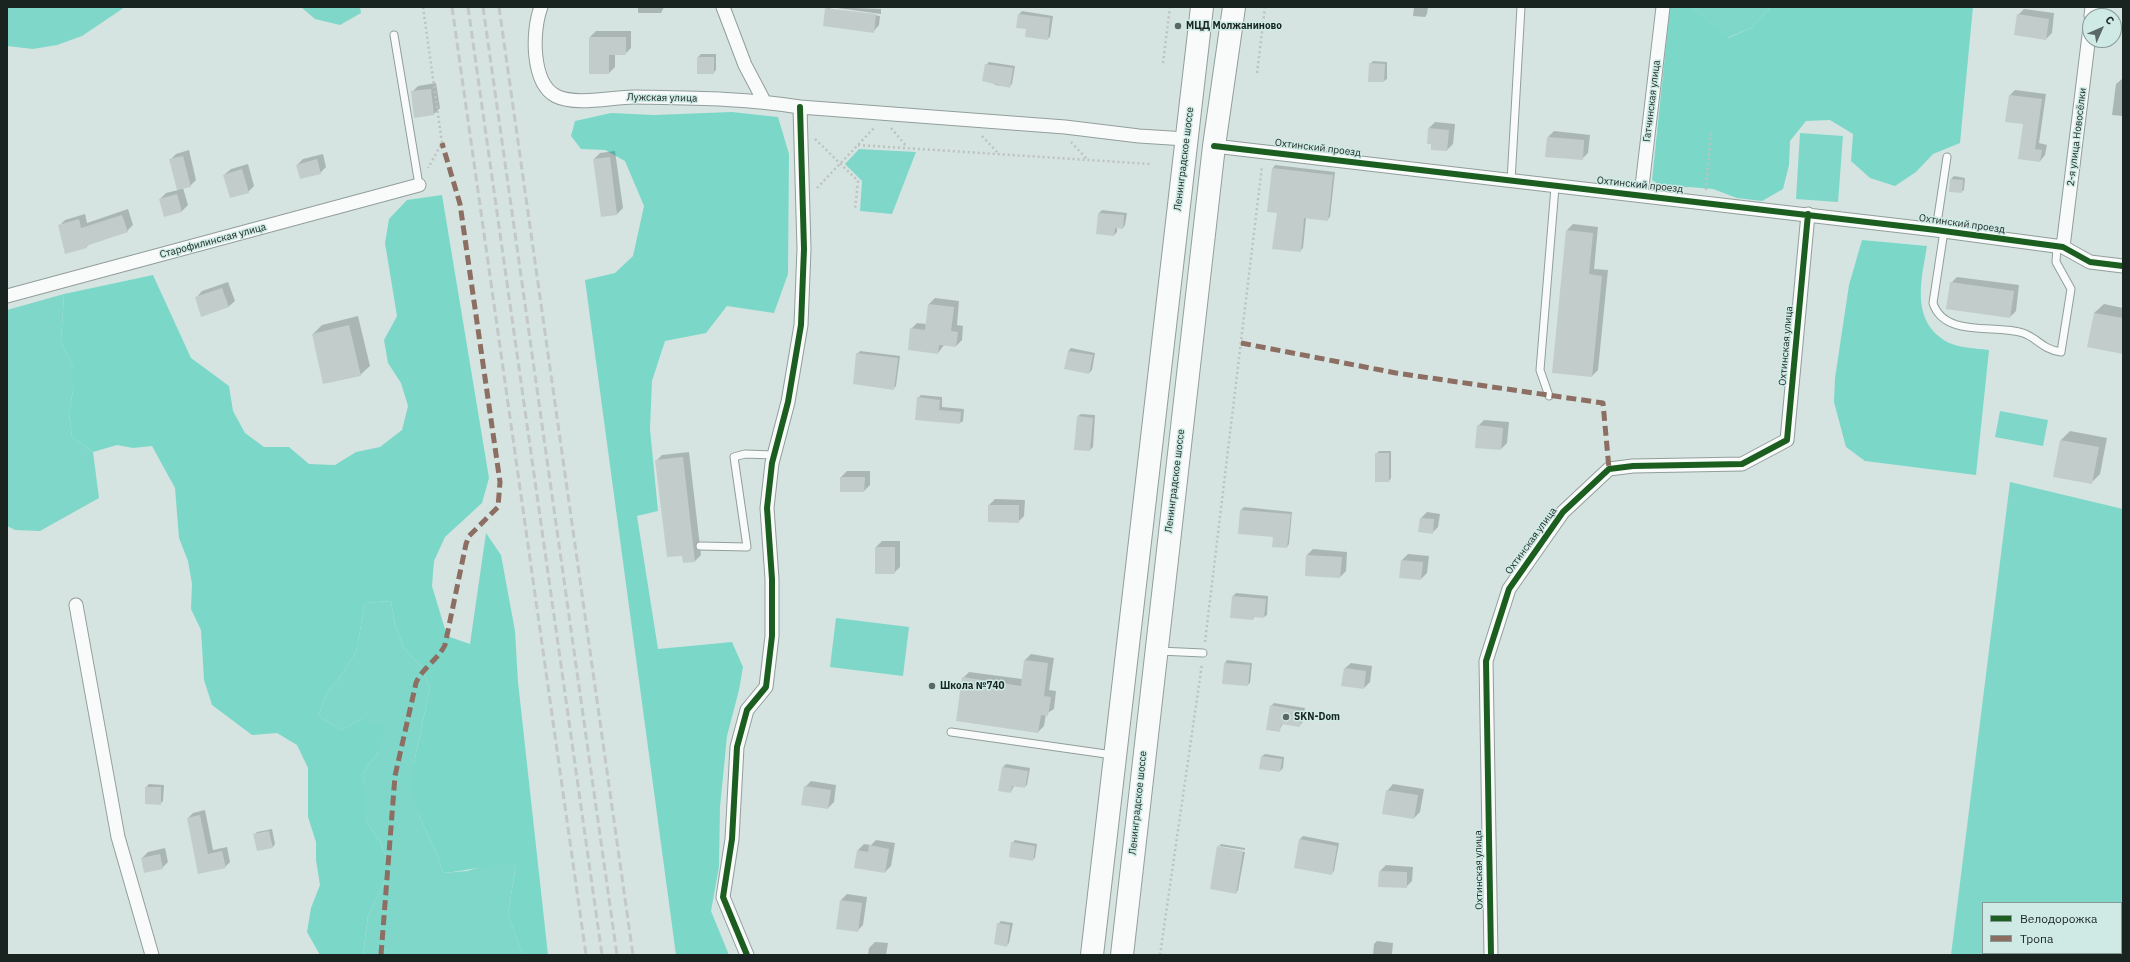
<!DOCTYPE html>
<html>
<head>
<meta charset="utf-8">
<style>
	body { margin:0 }
	#map { position:relative; width:2130px; height:962px; overflow:hidden; background:#d5e4e0; font-family:"IBM Plex Sans",sans-serif }
	canvas { display:block }
	.frame { position:absolute; inset:0; border:8px solid #192421; pointer-events:none }
	.legend { position:absolute; left:1982px; top:902px; width:140px; height:52px; box-sizing:border-box; background:#cfeae4; border:1px solid #869b96; margin:0; padding:5px 7px; list-style:none; font-size:12px; color:#192421 }
	.legend li { display:flex; align-items:center; gap:8px; height:20px }
	.legend b { width:20px; border:1px solid #869b96 }
	.north { position:absolute; left:2082px; top:8px; width:40px; height:40px; box-sizing:border-box; background:#cfeae4; border:1px solid #869b96; border-radius:50%; rotate:45deg; font-size:11px; font-weight:700; line-height:16px; text-align:center; color:#192421 }
	.north::after { content:''; display:block; margin:auto; width:14px; height:18px; background:#5b6764; clip-path:polygon(50% 0,100% 100%,50% 72%,0 100%) }
</style>
</head>
<body>
<div id="map">
<canvas width="2130" height="962"></canvas>
<div class="frame"></div>
<ul class="legend">
<li><b style="height:5px;background:#1b5e20"></b>Велодорожка</li>
<li><b style="height:5px;background:#8d6e63"></b>Тропа</li>
</ul>
<div class="north">С</div>
</div>
<script>
const context = document.querySelector('canvas').getContext('2d');
context.lineJoin = 'round';
function fill(path, color) {
  context.fillStyle = color;
  context.fill(path, 'evenodd');
}
function strokePath(path, color, width, dash) {
  context.strokeStyle = color;
  context.lineWidth = width;
  context.lineCap = dash ? 'butt' : 'round';
  context.setLineDash(dash || []);
  context.stroke(path);
}
function label(font, color, halo, rows, align = 'center') {
  context.font = font + ' "IBM Plex Sans",sans-serif';
  context.lineWidth = 3;
  context.setLineDash([]);
  context.textBaseline = 'middle';
  context.strokeStyle = halo;
  context.fillStyle = color;
  for (const [text, x, y, turn = 0] of rows) {
    context.save();
    context.translate(x, y);
    context.rotate((+turn || 0) * Math.PI / 180);
    context.textAlign = isNaN(turn) ? turn : align;
    if (halo) context.strokeText(text, 0, 0);
    context.fillText(text, 0, 0);
    context.restore();
  }
}
fill(new Path2D(`
	M7,7H125L82,36L57,45L33,49L7,46Z
	M301,7H360L361,13L340,25L315,19Z
	M1693,7H1771L1751,28L1727,38Z
	M1800,133L1843,136L1838,202L1796,199Z
	M859,149L916,152L892,214L860,211L862,181L845,164Z
	M64,294L61,342L73,367V390L69,414L72,437L93,452L99,498L40,531L15,530L7,526V310Z
	M2000,411L2048,420L2043,446L1995,437Z
	M2010,482L2123,509V955H1951ZM1983,903H2121V953H1983Z
	M391,601L395,625L404,648L421,666L430,688L414,763L418,813L438,856L443,873L467,871L491,864H516L508,915L523,955H363L368,916L390,870L381,843L367,823L364,798L363,773L378,752L362,719L341,730L318,716L327,693L342,674L356,652L365,603Z
	M836,618L909,627L903,676L830,667Z`), '#7fd7c9');
fill(new Path2D(`
	M1670,7H1693L1728,38L1751,28L1771,7H1973L1960,143L1933,154L1916,172L1895,186L1870,178L1851,161L1853,134L1830,120L1806,121L1790,141L1789,165L1783,189L1762,201L1737,198L1713,189L1689,187L1664,188L1652,180Z
	M732,112L778,117L789,154L788,274L774,313L727,306L706,333L665,341L652,381L650,429L658,511L637,516L658,649L732,642L743,667L739,690L727,736L720,807L719,867L711,911L729,955H676L585,280L615,273L633,256L644,206L625,161L605,150L581,149L571,136L575,121L611,113L654,115Z
	M442,195L489,478L482,503L445,537L434,561L432,586L447,636L470,644L486,533L501,555L515,631L518,682L548,955H523L508,915L516,864C490,864 468,871 443,873L438,856L418,813L412,788L414,763L430,688L421,666L404,648L395,625L391,601L365,603L356,652L342,674L327,693L318,716L341,730L362,719L387,728L378,752L363,773L367,823L381,843L390,870L368,916L363,955H320L307,932L311,908L320,885L316,860V842L308,817V768L297,745L277,733L252,735L212,705L204,680L201,630L191,609L192,584L188,561L179,538L175,488L152,446L133,448L117,445L93,452L72,437L69,414L73,390V367L61,342L64,294L153,275L191,358L229,386L233,411L245,433L264,447H289L309,464L335,465L356,452L380,447L402,430L408,406L401,383L388,363L384,340L397,316L385,243L389,219L407,200Z
	M1862,240L1927,246C1922,277 1911,316 1941,338C1953,348 1974,348 1989,350L1976,475L1865,461L1846,447L1834,402L1835,378L1849,285Z`), '#7bd8c9');
fill(new Path2D(`
	M638,7H680H664L661,13H638Z
	M828,7L881,9V14L830,7V9L880,16L879,25L873,32L826,8Z
	M1414,7H1428L1427,14L1425,17L1413,16Z
	M2024,9L2054,13L2052,33L2046,39L2018,15Z
	M1022,11L1053,16L1050,37L1047,39L1027,29L1019,14Z
	M596,31H631V48L625,54H615V67L609,73H590V37Z
	M701,54H716V70L713,73L698,57Z
	M1373,61L1387,62V79L1384,81L1370,64Z
	M989,62L1015,66L1012,84L1009,87L995,85L986,65Z
	M2122,79H2123V116L2112,115L2116,84Z
	M436,83L440,108L434,114L412,92L418,86Z
	M2015,90L2046,94L2039,143L2047,145L2045,155L2040,161L2010,95Z
	M1435,122L1455,124L1453,144L1447,150L1428,143L1429,128Z
	M1554,131L1590,135L1588,153L1582,159L1548,137Z
	M189,150L196,180L190,186L183,188L188,205L182,211L165,215L160,199L166,193L178,190L170,160L176,154Z
	M615,151L623,208L617,214L594,159L600,153Z
	M323,154L326,167L320,173L297,165L303,159Z
	M248,164L254,186L248,192L224,175L231,169Z
	M1275,165L1335,172L1330,217L1327,220L1306,218L1303,248L1300,251L1278,212L1268,211L1273,168Z
	M1954,176L1965,178L1964,190L1961,192L1950,191L1951,179Z
	M128,209L133,225L127,231L91,243L86,247L59,226L65,220L85,214L87,223Z
	M1102,210L1127,213L1125,225L1123,228L1117,227V232L1114,235L1097,233L1099,213Z
	M1573,224L1598,227L1594,269L1608,270L1598,370L1592,376L1567,230Z
	M1957,277L2019,285L2016,311L2010,317L1951,283Z
	M228,282L235,301L228,307L196,298L202,291Z
	M935,298L959,301L957,325L963,326L962,340L956,346L944,345L938,353L911,329L917,323L926,324L929,304Z
	M2104,304L2123,308V353L2094,313Z
	M358,316L370,366L360,375L313,334L322,325Z
	M1071,348L1095,353L1092,370L1089,373L1068,351Z
	M860,351L900,356L896,386L894,388L857,354Z
	M921,395L942,397V407L964,409L963,421L960,423L918,398Z
	M1081,414L1095,415L1093,447L1090,450L1078,416Z
	M1484,420L1509,422L1507,443L1501,449L1478,426Z
	M2070,431L2107,438L2100,474L2091,483L2061,440Z
	M1379,451H1391V478L1389,481L1376,454Z
	M689,452L701,555L695,561L683,555L656,461L662,455Z
	M847,471H870V485L864,491H841V477Z
	M995,499L1025,500L1024,516L1018,522L989,505Z
	M1244,507L1292,512L1289,544L1287,547L1241,510Z
	M1427,512L1440,514L1438,527L1432,533L1419,531L1421,518Z
	M882,541H900V567L894,573L876,547Z
	M1313,549L1347,552L1346,571L1340,577L1307,555Z
	M1408,554L1429,556L1427,573L1421,579L1400,577L1402,560Z
	M1236,593L1268,596L1267,615L1264,617L1255,616L1253,619L1232,617L1233,596Z
	M1031,654L1054,658L1049,690L1056,691L1054,709L1046,714L1044,726L1038,732L963,678L969,672L1022,679L1025,660Z
	M1227,660L1252,663L1250,683L1247,685L1223,683L1225,663Z
	M1351,663L1372,666L1370,682L1364,688L1344,669Z
	M1274,703L1305,708L1302,723L1299,726L1283,723L1279,731L1271,706Z
	M1265,754L1284,757L1283,768L1280,771L1262,756Z
	M1006,764L1030,768L1027,785L1024,787L1014,786L1011,792L999,790L1003,767Z
	M811,781L836,785L834,802L828,808L805,787Z
	M149,784L164,785L163,801L160,804L146,787Z
	M1393,784L1424,789L1420,812L1414,818L1387,791Z
	M205,810L213,850L227,847L230,862L225,867L199,873L188,818L193,813Z
	M272,829L275,844L273,847L254,835L257,832Z
	M1303,836L1339,843L1334,871L1331,874L1295,867L1300,839Z
	M876,840L895,843L891,866L885,872L858,850L864,844L871,845Z
	M1015,840L1037,844L1035,858L1032,860L1012,843Z
	M1221,844L1245,848V850L1219,846Z
	M1219,846V848L1245,852L1238,890L1236,893L1218,847Z
	M165,848L168,862L162,868L142,858L148,852Z
	M1386,865L1413,867L1412,881L1406,887L1380,871Z
	M847,894L867,897L863,925L857,931L841,900Z
	M1001,921L1013,923L1009,943L1006,946L998,924Z
	M1377,941L1393,943L1392,954L1373,955L1374,944Z
	M875,942L888,943L886,955H868L869,948Z`), '#0003');
fill(new Path2D(`
	M825,8L876,14L874,33L823,26Z
	M1018,14L1050,18L1048,40L1025,37L1026,29L1016,28Z
	M2017,14L2049,19L2046,40L2014,35Z
	M589,37H626V55H609V74H589Z
	M697,57H714V74H697Z
	M1369,63L1385,64L1384,82H1368Z
	M985,64L1013,68L1010,88L982,81Z
	M431,89L434,115L414,118L411,91Z
	M2009,95L2042,99L2035,149L2042,150L2040,162L2018,159L2023,124L2005,122Z
	M1428,128L1449,130L1447,151L1431,150V144H1427Z
	M1547,137L1584,140L1583,160L1545,157Z
	M183,156L191,187L177,190L169,159Z
	M610,157L617,215L601,217L593,159Z
	M317,159L321,174L300,179L296,165Z
	M1272,168L1333,175L1328,221L1304,218L1301,252L1272,249L1277,213L1267,212Z
	M242,169L249,193L230,198L223,175Z
	M1950,179L1963,180L1962,193L1949,192Z
	M177,194L182,212L164,217L159,199Z
	M1098,213L1124,215L1123,229L1115,228L1114,236L1096,234Z
	M122,215L128,232L86,246L87,248L65,254L58,225L79,219L81,228Z
	M1566,230L1593,233L1589,274L1602,276L1592,377L1552,373Z
	M1950,282L2014,291L2010,318L1946,309Z
	M222,288L229,307L201,317L195,297Z
	M928,304L954,307L951,331L958,332L956,347L939,345L938,354L908,350L910,328L925,330Z
	M2094,313L2123,318V354L2087,347Z
	M349,325L361,376L323,384L312,334Z
	M1068,351L1093,355L1089,374L1064,369Z
	M856,353L898,358L894,390L853,384Z
	M917,397L940,400L939,410L961,412L960,424L915,420Z
	M1077,416L1093,418L1090,451L1074,450Z
	M1477,425L1503,428L1501,450L1475,448Z
	M2060,440L2099,447L2092,484L2053,477Z
	M1375,453H1389V482H1375Z
	M683,457L695,562L683,563L682,556L667,557L655,460Z
	M840,477H865L864,492H840Z
	M988,505H1019V523L988,522Z
	M1240,510L1291,514L1287,548L1272,547L1273,537L1238,534Z
	M1420,518L1434,519L1433,534L1418,532Z
	M875,547H895V574H875Z
	M1306,555L1342,557L1340,578L1305,576Z
	M1401,560L1423,562L1421,580L1399,578Z
	M1232,596L1266,599L1264,618L1253,617V620L1230,618Z
	M1024,660L1048,663L1044,696L1051,697L1048,716L1041,715L1038,733L956,721L962,677L1021,686Z
	M1224,663L1250,665L1248,686L1222,684Z
	M1344,668L1366,671L1364,689L1341,686Z
	M1270,705L1303,711L1300,727L1281,724L1280,732L1266,730Z
	M1261,756L1282,759L1280,772L1259,769Z
	M1002,767L1028,771L1025,788L1012,786L1011,793L998,791Z
	M804,786L831,790L828,809L801,805Z
	M145,787H161V805L145,804Z
	M1386,790L1418,795L1414,819L1382,814Z
	M200,815L208,854L222,851L226,868L198,874L187,818Z
	M269,831L273,848L257,851L253,834Z
	M1299,839L1337,846L1332,875L1294,868Z
	M1011,842L1035,846L1033,861L1009,857Z
	M869,845L889,849L885,873L854,868L857,850L868,852Z
	M1217,846L1243,851L1236,894L1210,889Z
	M160,854L163,869L144,873L141,858Z
	M1379,871L1407,872V888L1378,887Z
	M840,900L862,903L858,932L836,929Z
	M997,923L1010,925L1007,947L994,944Z`), '#c2cdcb');
const service = new Path2D(`
	M394,35L419,185
	M1511,181L1521,7
	M1936,230L1947,157
	M1944,231L1933,303C1944,338 1995,324 2023,333C2038,338 2041,349 2061,352L2071,289L2056,262L2057,247
	M1549,396L1540,370L1555,187
	M700,546L747,547L734,457L745,454L774,455
	M1159,651L1203,653
	M951,732L1113,755`);
const minor = new Path2D(`
	M541,7C532,30 531,83 556,96C576,106 612,97 634,97C690,98 746,98 800,107L1065,127L1139,136L1186,139
	M723,7L745,65L764,101
	M2091,16L2092,7
	M1214,146L1936,230L2063,247L2090,262L2123,266
	M1641,195L1663,7
	M2063,247L2090,27
	M7,296L419,185
	M76,605L118,837L152,955
	M747,955L723,897L732,839L737,747L747,710L766,687L772,636V579L767,508L772,463L788,402L801,325L804,249L800,107
	M1491,955L1486,661L1509,589L1563,512L1609,469L1633,466L1742,464L1787,440L1808,214`);
const trunk = new Path2D(`
	M1092,955L1202,7
	M1122,955L1214,146L1234,7`);
strokePath(service, '#929e9b', 9);
strokePath(minor, '#929e9b', 15);
strokePath(trunk, '#929e9b', 24);
strokePath(new Path2D(`
	M423,7L442,143L428,168
	M1163,63L1170,7
	M1257,73L1265,7
	M891,128L907,147
	M982,136L999,154
	M815,139L858,181L855,209
	M1071,142L1087,159
	M858,145L1150,164
	M817,188L874,128
	M1706,190L1711,131
	M1205,642L1262,166
	M1160,955L1202,664`), '#bdc2c0', 2.5, [2, 3]);
strokePath(service, '#f9fbfa', 7);
strokePath(minor, '#f9fbfa', 13);
strokePath(trunk, '#f9fbfa', 22);
strokePath(new Path2D(`
	M452,7L586,955
	M468,7L602,955
	M483,7L617,955
	M499,7L633,955`), '#c4c8c7', 3, [8, 4]);
strokePath(new Path2D(`
	M1241,343L1396,373L1603,403L1609,469
	M381,955L395,776L416,683C422,668 437,661 445,645L466,544L469,536L498,507L500,482L460,204L442,143`), '#8d6e63', 5, [10, 5]);
strokePath(new Path2D(`
	M1214,146L1936,230L2063,247L2090,262L2123,266
	M747,955L723,897L732,839L737,747L747,710L766,687L772,636V579L767,508L772,463L788,402L801,325L804,249L800,107
	M1491,955L1486,661L1509,589L1563,512L1609,469L1633,466L1742,464L1787,440L1808,214`), '#1b5e20', 6);
for (const [x, y, r, color] of [
	[1178,26,4,"#5b6764"],
	[932,686,4,"#5b6764"],
	[1286,717,4,"#5b6764"]
]) {
  const dot = new Path2D();
  dot.arc(x, y, r, 0, 2 * Math.PI);
  context.fillStyle = color;
  context.fill(dot);
  strokePath(dot, '#cfeae4', 1.5);
}
label('bold 10px', '#192421', '#cfeae4', [
	["МЦД Молжаниново",1186,26],
	["Школа №740",940,686],
	["SKN-Dom",1294,717]
], 'left');
label('10px', '#192421', '#cfeae4', [
	["Лужская улица",662,98,1],
	["Гатчинская улица",1652,101,-83],
	["2-я улица Новосёлки",2077,137,-83],
	["Охтинский проезд",1318,148,7],
	["Ленинградское шоссе",1184,159,-83],
	["Охтинский проезд",1640,185,6],
	["Охтинский проезд",1962,224,8],
	["Старофилинская улица",213,241,-15],
	["Охтинская улица",1786,346,-85],
	["Ленинградское шоссе",1175,481,-83],
	["Охтинская улица",1531,541,-54],
	["Ленинградское шоссе",1138,803,-84],
	["Охтинская улица",1479,870,-91]
]);
</script>
</body>
</html>
